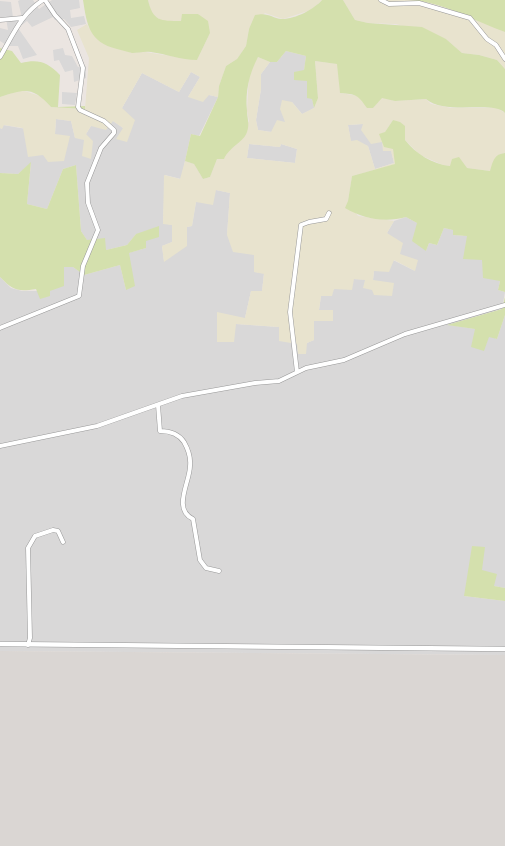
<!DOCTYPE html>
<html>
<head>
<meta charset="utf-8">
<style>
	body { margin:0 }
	canvas { display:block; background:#ebe5e1 }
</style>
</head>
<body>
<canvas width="505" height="846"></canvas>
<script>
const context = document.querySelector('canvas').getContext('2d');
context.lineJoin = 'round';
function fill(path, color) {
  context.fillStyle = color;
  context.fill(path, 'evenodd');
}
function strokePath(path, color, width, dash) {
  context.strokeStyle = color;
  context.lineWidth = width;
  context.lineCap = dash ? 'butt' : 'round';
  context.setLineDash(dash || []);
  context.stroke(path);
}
fill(new Path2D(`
	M20,0H33L39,9L52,0H79L80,8L70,10L71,18L84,16L86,24L71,27L64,19L55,20L53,17L32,27L27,21L18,28L37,55L23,59L18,46H8L0,41V28L8,30L6,18L0,17V1L11,2L13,18H22L18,1Z
	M63,48L65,55L72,56L78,67L86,66V78L74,82L73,70L65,72L59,60L54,61L53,50Z
	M286,51L306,56L304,71L294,80H307V97L312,98L314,108L302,114L292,102L285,122L272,132L258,130L256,120L261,89V74L270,62H277Z
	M191,72L200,77L188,97L209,95L218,97L199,136L191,134L181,179L165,175L163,223L172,225V242L162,246L164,261L187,227L192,226L196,202L216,190L230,193L227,235L254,255V272L264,273L262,291H251L245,318L236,324L279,327L307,343L314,340V321H333L319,310L321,296L354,279L373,280L374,271L393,260L415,271L400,254L387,233L394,221L406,217L417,223L426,251L429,243L437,245L444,228L454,230L453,235L467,236L482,260L500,281L498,290L505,292L502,309L449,325L475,329L497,339L505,315V588L494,586L464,596L505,601V655L0,651V277L11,288L22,291H50L64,267H73L84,275L120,265L126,290L128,253L146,248L136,234L127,245L106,250L87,240L81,231L76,165L63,169L47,209L27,204L31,163L18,174L0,173V128L2,129L3,125L55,134L56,119L71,121L75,138L86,134L91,126L113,121L123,128L126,142L122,108L142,73L179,92Z
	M62,92L77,93L75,105L62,104Z
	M363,124L391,150L394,163L375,169L368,146L351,142L348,125Z
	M249,144L280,147L281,144L297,149L295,163L247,158Z`), '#d9d8d8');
fill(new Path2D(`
	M0,651L505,655V846H0Z`), '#dad6d3');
fill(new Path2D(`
	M148,0H322L311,10L283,19L265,13L249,29L246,46L237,59L226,66L219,86L218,97L209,95L203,102L188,97L200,77L191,72L179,92L142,73L122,108L135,120L127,142L116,139L123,128L113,121L106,130L91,126L86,134L93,141L91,159L82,156L84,140L75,138L71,121L56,119L55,134L70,136L64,161L48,162L43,155L28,157L23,128L4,125L2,129L0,128V97L21,90L40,96L51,107L85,109L89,58L77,30L87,24L89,28L131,53L145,52L197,60L210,33L198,14H183L181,21H162L151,13Z
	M343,0H415L480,20L505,32V69L497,60L479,55L462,53L446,39L396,24L368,23L355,20Z
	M258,57L270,62L261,74V89L256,120L258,130L271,132L277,120L285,122L280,109L282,100L292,102L302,114L314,108L318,97L315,61L338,64L340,93L359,96L373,108L382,97L395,101L426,99L431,104L451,108H497L505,113V153L500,154L490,171L443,165L420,155L405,140V127L393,120L385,132L393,149L396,164L352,176L348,201L358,216L394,221L387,233L403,243L400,254L418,260L415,271L394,260L389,272L374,271L373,280L394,283L392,296L374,295L372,290L363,288L365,280L354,279L352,290L334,289L332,296H321L319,310H333V321H314V340L307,343L306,354H298L297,344L279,341V327L236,324L234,342H217V312L245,318L251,291H262L264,274L254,272V255L233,252L227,235L230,193L216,190L213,205L196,202L192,226L187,227V246L164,262L162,246L172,242V225L163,224L164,175L180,179L185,161L194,164L203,179L210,177L217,159L236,145L249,121L247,111L249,73ZM363,124L361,130L371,144L382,142L383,151H391L394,163L375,169L368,146L357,140L351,141L348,125ZM249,144L280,147L281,144L297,149L295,163L247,158Z`), '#e8e3ce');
fill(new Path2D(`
	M83,0H148C153,21 160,21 181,21L182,14H198L208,21L210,33L197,60C181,60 166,54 151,52C144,51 139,53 132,53C127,52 122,50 117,49C89,42 87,25 83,0Z
	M322,0H343L355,20L368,23L422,27L446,39L462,53L479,55L497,60L505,69V113C493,100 446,116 426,99L395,101L382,98L373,108H367C358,95 356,94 340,93L337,64L315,61L318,98L314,108L312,99L307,98V81L294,80V72L304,70L306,56L286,51L277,62H270L258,57C249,74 245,92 247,111C247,118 250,124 247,132C244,142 229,147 224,159H217L210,177L203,179L194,164L185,161L191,134L200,136L218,97L219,86L226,66L237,59L246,46L249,29L255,15C269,12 271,18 282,19C296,19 314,9 322,0Z
	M409,0H505V32C474,21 442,1 409,0Z
	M0,48L12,51L21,63C39,59 47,62 60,75L58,107L85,106V109L51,107C32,86 25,89 0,97Z
	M393,120L400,122L405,126V140C416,154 432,164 450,166L452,159L459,157L467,168L490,171C493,161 494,154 505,153V292L498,290L500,281L483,278L482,260L463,259L467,236L453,235V230L444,228L437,245L429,243L426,251L412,241L417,223L406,217C385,223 364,219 345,208L348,201L352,176L395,164L393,149L384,147L379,134L385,132Z
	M31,162L27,204L47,209L63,169L76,165L81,231L87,240L105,238L106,250L127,245L136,234L159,226V237L146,241V248L129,253L135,286L126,290L120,265L84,275L73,267H64V286L50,291V296L40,299L36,289C17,292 13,290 0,277V173L18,174Z
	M505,297V315L497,339L489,337L484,351L471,347L475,329L447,325L502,309Z
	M472,546L485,547L482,570L497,574L494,586L505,588V601L464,596Z`), '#d4e0ad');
const minor = new Path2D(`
	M381,0L389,4L419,3L470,18L487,39L496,45L505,59
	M0,20L22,18
	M0,57C13,35 21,14 43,0
	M0,328L79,296L83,266L98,230L88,203L87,183L101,148L114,133V130L104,121L80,110L78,107L83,68L68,29L55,15L45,0
	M297,372L290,312L301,225L309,222L326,219L329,213
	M158,405L160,431C169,431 178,433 184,442C188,449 191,457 190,466C190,482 172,509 193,519L200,560L206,568L219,571
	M0,446L97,426L182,396L255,383L279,381L306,368L344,360L405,334L505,305
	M28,645L30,638L28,548L35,536L53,530L58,531L63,542`);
const tertiary = new Path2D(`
	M0,644L505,649`);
strokePath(minor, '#989898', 5);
strokePath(tertiary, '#989898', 5.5);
strokePath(minor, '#fff', 4);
strokePath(tertiary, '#fff', 4.5);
</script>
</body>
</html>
